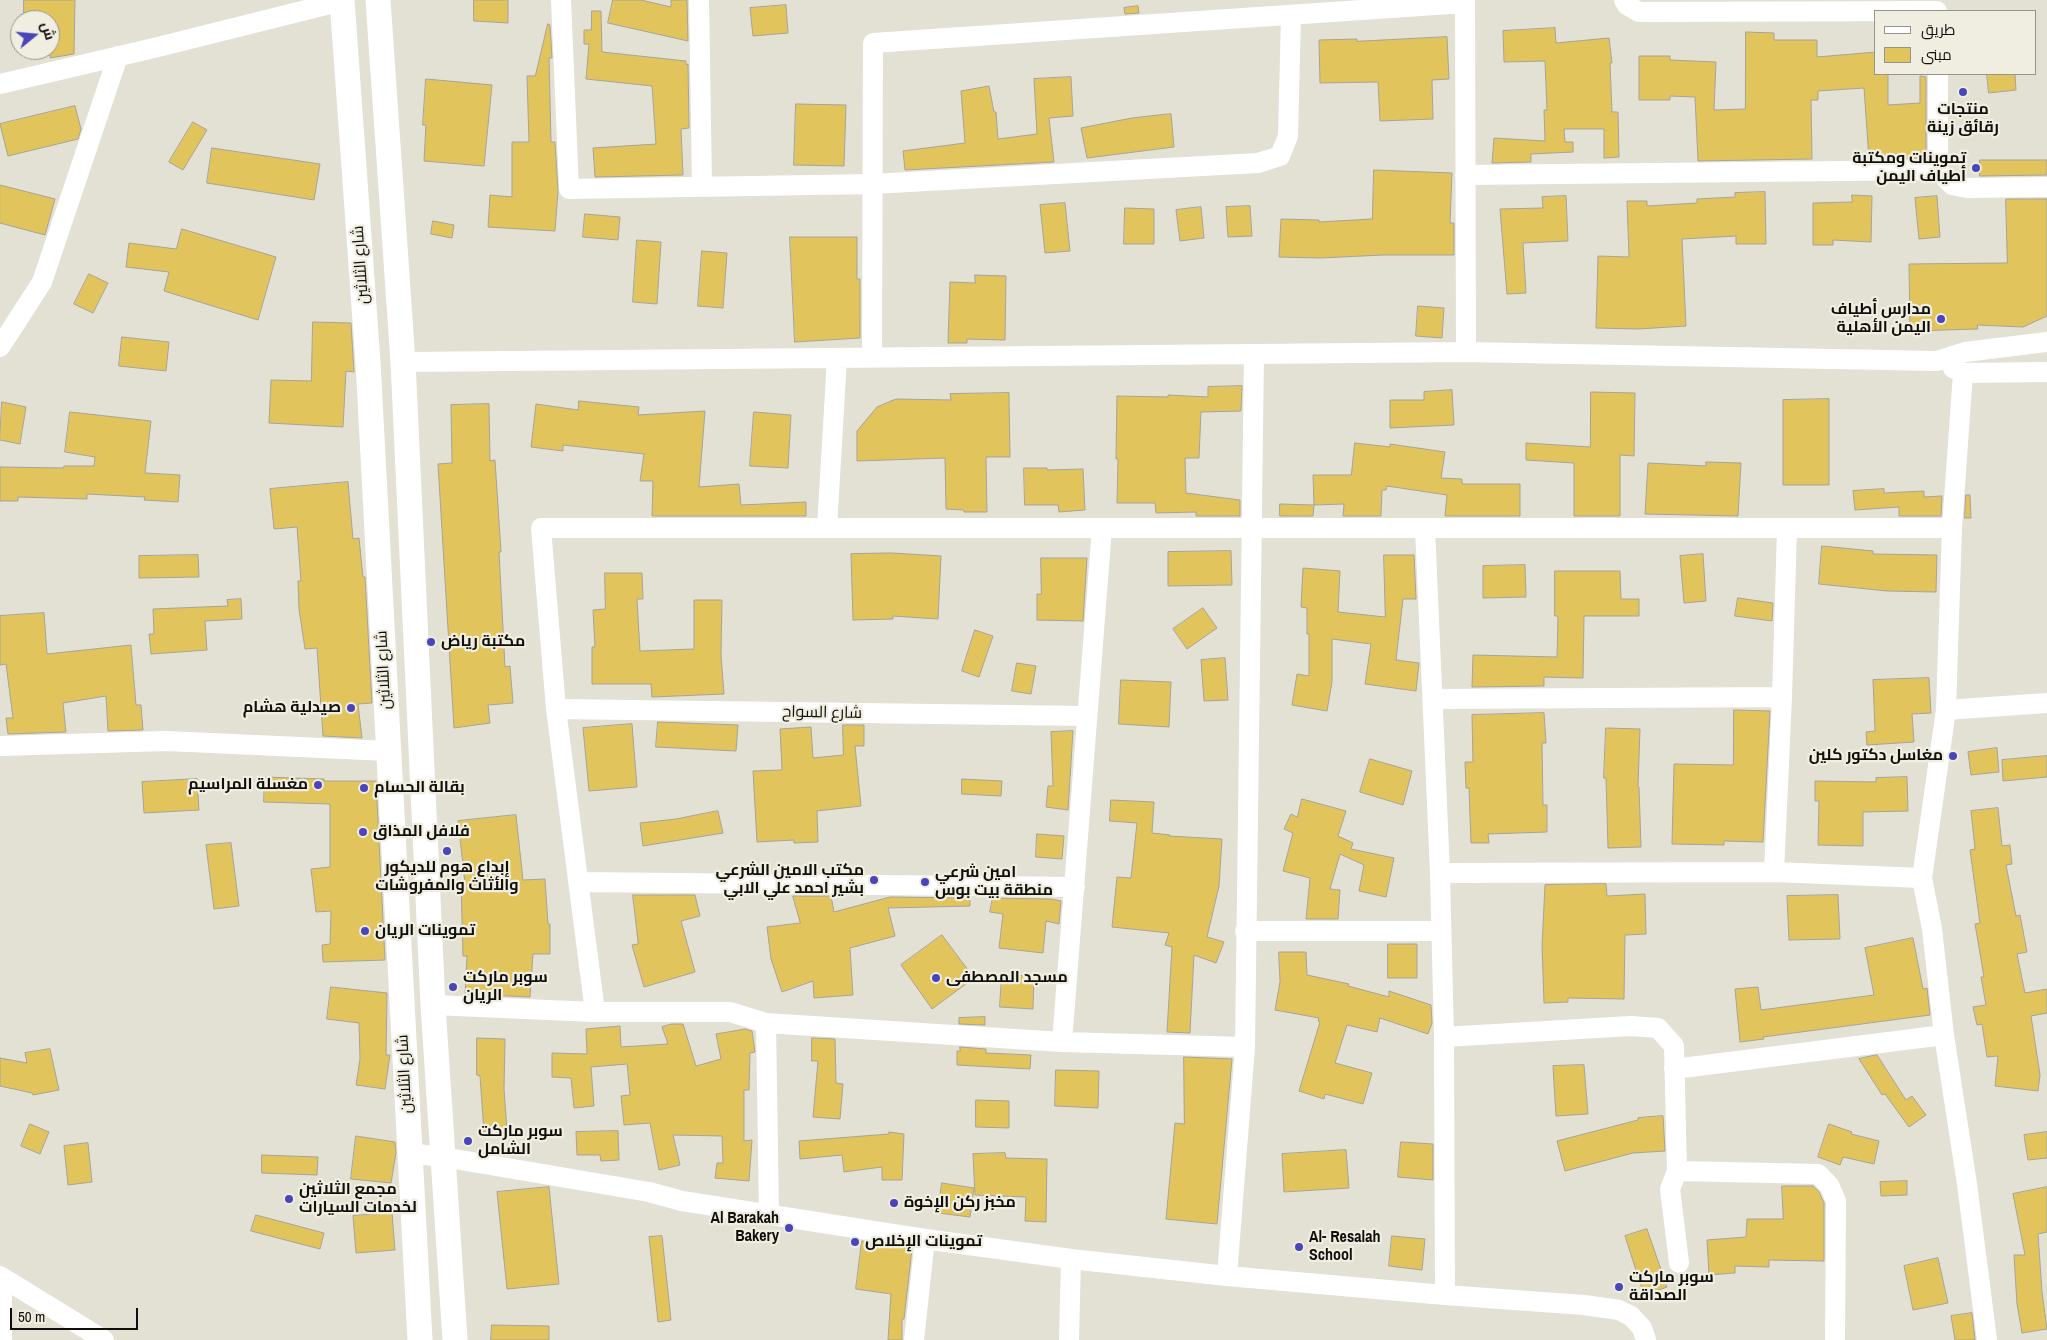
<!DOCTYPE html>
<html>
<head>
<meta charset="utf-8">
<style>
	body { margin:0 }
	#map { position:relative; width:2047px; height:1340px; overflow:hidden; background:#e3e0d4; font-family:"Archivo Narrow",Cairo,sans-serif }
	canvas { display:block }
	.legend { position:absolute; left:1874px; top:10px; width:162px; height:65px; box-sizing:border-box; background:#f0ede1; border:1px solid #96948b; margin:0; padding:6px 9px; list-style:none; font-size:15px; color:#100f0b }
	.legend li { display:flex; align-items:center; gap:10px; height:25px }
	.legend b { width:25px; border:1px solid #96948b }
	.north { position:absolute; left:10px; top:10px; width:50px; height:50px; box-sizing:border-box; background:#f0ede1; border:1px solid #96948b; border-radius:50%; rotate:73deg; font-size:14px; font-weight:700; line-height:20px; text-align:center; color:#100f0b }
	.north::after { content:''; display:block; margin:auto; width:18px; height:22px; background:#4945bb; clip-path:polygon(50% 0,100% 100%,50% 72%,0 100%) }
	.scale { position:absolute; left:10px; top:1308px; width:128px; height:22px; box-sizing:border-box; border:2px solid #100f0b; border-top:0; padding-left:6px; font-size:15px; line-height:18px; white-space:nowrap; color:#100f0b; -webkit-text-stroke:4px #f0ede1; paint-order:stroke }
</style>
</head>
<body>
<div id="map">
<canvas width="2047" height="1340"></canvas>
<ul class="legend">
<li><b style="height:6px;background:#fff"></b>طريق</li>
<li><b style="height:14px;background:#e2c45d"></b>مبنى</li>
</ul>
<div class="north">ش</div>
<div class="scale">50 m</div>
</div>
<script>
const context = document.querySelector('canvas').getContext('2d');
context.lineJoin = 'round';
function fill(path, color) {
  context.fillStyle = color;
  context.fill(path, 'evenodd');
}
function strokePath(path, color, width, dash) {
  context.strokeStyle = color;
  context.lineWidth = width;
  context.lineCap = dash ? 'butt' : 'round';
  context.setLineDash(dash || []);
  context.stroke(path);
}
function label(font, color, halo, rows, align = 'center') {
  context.font = font + ' "Archivo Narrow",Cairo,sans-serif';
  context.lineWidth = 4.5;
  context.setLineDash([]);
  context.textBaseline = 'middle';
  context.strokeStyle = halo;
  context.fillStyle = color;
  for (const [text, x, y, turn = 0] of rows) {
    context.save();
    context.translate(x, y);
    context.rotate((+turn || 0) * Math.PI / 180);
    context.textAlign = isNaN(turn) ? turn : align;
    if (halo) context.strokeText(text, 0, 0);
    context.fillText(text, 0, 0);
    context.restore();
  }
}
const building = new Path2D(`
	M24,0H75L74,54L50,58V20H24Z
	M474,0H508V23L474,21Z
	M613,0H641L671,7V0H687L688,41L608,23Z
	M786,5L788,33L753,36L750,8Z
	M1138,6L1139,13L1125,14L1124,8Z
	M592,11H601L602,52L686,61V65L688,64L689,128L681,129L683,175L595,177L593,148L656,144L652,86L586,79L589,44H584V30H591Z
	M548,24L550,25L552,58H549L551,142H555L558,191L555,231L488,227L490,195L512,197V142H529L527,76H535Z
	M1555,28L1556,43L1609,38L1612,63H1610L1612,112H1618L1619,157L1604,158V129H1564L1565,142H1573V152L1531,154V162L1492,163L1494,138L1545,141L1544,110H1547L1545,61L1504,62L1503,31Z
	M1746,32L1774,33V40H1817V57L1876,52V74H1888V105L1920,103V76L1926,77V158L1869,159L1864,88L1818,91V100H1811L1812,159L1698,161L1695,97L1670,96V100H1639V56H1670V60L1716,62L1714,110L1745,109Z
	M1447,37L1449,79L1432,80L1433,119L1380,121L1378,82L1320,83L1319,40L1357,39V41Z
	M1987,74H2015L2016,90L1989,93Z
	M1071,77L1073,116L1049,118L1054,162L905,170L903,151L965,143L961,91L989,86L994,112H996L998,139L1037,134L1034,79Z
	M426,79L492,85L484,166L424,161L426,125H423Z
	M796,104L846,105L844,166L794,165Z
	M75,106L81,129L78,139L8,156L0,124Z
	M1171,114L1174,147L1087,158L1081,128L1132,118Z
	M193,122L207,130L183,170L169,162Z
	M212,148L320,164L314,200L207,183Z
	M1980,160H2047V175L1980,176Z
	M1374,170L1452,173L1450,223H1454V255H1383L1320,258L1279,257L1281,219L1319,220V222L1372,219Z
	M0,185L55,199L45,235L0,223Z
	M1765,192L1766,244H1736V236L1682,239L1686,326L1638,329L1596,328L1598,256L1629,257L1627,201H1647V206L1697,203V199L1735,197V193Z
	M1852,195L1872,196L1871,242L1833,240V245H1813V203L1852,202Z
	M1566,196L1568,241L1523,243L1526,293L1507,294L1500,209L1543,208L1542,197Z
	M1937,196L1940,237L1919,239L1915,198Z
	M2006,199H2047V316L2023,327L1977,325L1978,329L1910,331L1909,264L2007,263Z
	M1065,203L1070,251L1045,253L1040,205Z
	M1250,206L1252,236L1228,237L1226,207Z
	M1201,207L1204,238L1180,241L1176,210Z
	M1125,208L1154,209V244H1124Z
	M585,214L620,217L618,240L583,237Z
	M433,221L454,225L452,238L431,234Z
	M182,229L276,257L258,320L164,291L169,272L126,267L129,243L176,249Z
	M790,237H857V279H860V338L795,342Z
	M637,240L661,242L657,304L633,302Z
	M702,251L727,253L723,308L698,306Z
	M89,274L108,283L93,313L74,304Z
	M975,275L1006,276L1005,340L967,339V343H948L950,282L975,283Z
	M1418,306L1444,308L1442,338L1416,336Z
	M313,322L351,323L354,372L346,371L343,427L269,423L271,380L311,381Z
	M122,337L169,342L166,371L119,366Z
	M1242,386L1241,411L1201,412L1199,458H1185L1186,493L1240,500V516H1196V512L1156,513L1155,503H1117L1118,459H1116L1117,396L1168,397V395L1208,397V387Z
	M1452,390L1454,425L1390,428V400H1424V392Z
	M1591,392L1635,393L1634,456L1620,455V516H1574V463L1526,460V443L1590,447Z
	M1009,393L1010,457H986L987,512H964V510L946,509L945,458L857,461V431L877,407L896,399L951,400L950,394Z
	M1829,399V485H1783V400Z
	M579,401L639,407L638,415L705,411L699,487L739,484L741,505L806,502V516H652L653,481H640L644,454L563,445V451L531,447L536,404L578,410Z
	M2,402L26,407L20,444L0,440Z
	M489,404L490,461L495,460L501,552H499L505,667L510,666L513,703L488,705L490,723L454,728L438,464L452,463L451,405Z
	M70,412L151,421L145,473L180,475L178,502L144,500L145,497L87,494V499L18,497V501H0V467L63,468L64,466H94L95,457L65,452Z
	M754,412L791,415L788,468L750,466Z
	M1355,443L1390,447V444L1445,452L1441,478L1462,479V484H1520V516H1445L1447,495L1387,486L1386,490H1382L1381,516H1343L1344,504L1314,505L1313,475H1351Z
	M1706,462L1741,463L1738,516L1645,514L1648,463L1706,466Z
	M1024,468H1047V470L1083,469L1085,510L1059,512L1058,505H1025Z
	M348,482L353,539L359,538L363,577H365L372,703L358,704L362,738L323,736L317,648L305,649L299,609L298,581H301L297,527L274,529L270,489Z
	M1884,489V493L1924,491V497L1942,496L1941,516H1899V507L1855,510L1853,491Z
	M1966,495H1970L1971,518H1965Z
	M1280,504L1314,505L1313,516H1280Z
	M1822,546L1873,551V554L1937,555L1936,592L1887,591L1819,584Z
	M1231,551L1232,585L1168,586V552Z
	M892,553L941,556L938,619L893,616V619L853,620L851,554Z
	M1703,554L1706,601L1684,603L1680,556Z
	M198,555L199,577L139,578V556Z
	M1384,555H1414L1416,599H1403L1396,660L1419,663L1416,691L1365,684L1371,644L1332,639V682L1327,711L1292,705L1297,674L1309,676V634H1307V608L1301,607L1303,568L1340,571L1338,612L1385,617Z
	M1041,558H1087L1083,621L1037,620V594H1041Z
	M1525,565L1526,597L1483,598V566Z
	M1555,571H1620L1621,599H1639V616H1584L1583,678L1544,677V686L1472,687L1473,655L1557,657L1558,616H1555Z
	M605,573H642L643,599H637L640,651L694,649V600H722L721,655L724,694L652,697L651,684H592V647H595L593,610L605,609Z
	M1738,598L1773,603L1772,621L1735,616Z
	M241,599L242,619L205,621L207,650L151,654L149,634H154L153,609L228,606L227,600Z
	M1203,608L1217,628L1187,649L1173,629Z
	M44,613L47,654L131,645L136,705H141L143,730L108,731L106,696L63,703L66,732L8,734L6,718H13L6,664L0,665V616Z
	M975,630L993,636L979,677L962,671Z
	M1225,658L1228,700L1204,701L1201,660Z
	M1017,663L1036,666L1031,694L1012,691Z
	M1929,678L1931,713L1912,714L1914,742L1867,745L1866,732L1875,731L1873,680Z
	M1121,680L1171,682L1169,727L1119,724Z
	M1734,710L1770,711L1763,842L1724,841V845L1672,844L1674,764L1733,765Z
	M1544,713L1546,743H1542L1543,805H1547V832L1488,834L1489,843H1471L1469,788H1466L1465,762H1473L1472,715Z
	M658,722L738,725L736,751L656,747Z
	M632,724L637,787L589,791L583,728Z
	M843,725H864V746H855L861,806L817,811L818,842L794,843V840L757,842L753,771L782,770L780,729L811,727L813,758L843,755Z
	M1606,728L1640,729L1638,787H1639L1641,847L1608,848L1606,778H1604Z
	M1073,731L1068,810L1046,807L1048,786H1053L1051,732Z
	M1997,748L1999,772L1971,775L1968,752Z
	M2047,756V777L2003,781L2002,760Z
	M1370,759L1412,771L1403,805L1360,792Z
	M265,777L324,779V781H376L385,960L323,962L322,945L330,944L331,911L316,912L311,869L330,867V804L264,802Z
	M1907,777L1908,811L1863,812V846L1818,845L1819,801H1815V781L1876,782V778Z
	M197,779L199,810L144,813L142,782Z
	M962,779L1002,781L1001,796L962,794Z
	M1302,799L1346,811L1338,836L1353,843L1351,849L1394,858L1386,897L1359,891L1364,865L1340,854L1330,889L1340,890L1338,919H1306L1310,878L1283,871L1293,833L1284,829L1291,814L1297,817Z
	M1111,800L1154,802L1152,833L1170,835L1169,836L1222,839L1219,886L1207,937L1224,942L1216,963L1194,955L1190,1033L1167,1032L1172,947L1165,945L1169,933L1112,927L1117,877L1131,878L1137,823L1110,821Z
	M1998,808L2002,846L2010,845L2012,864L2006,865L2016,916L2020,915L2027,952L2017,954L2025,993L2047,989V1013L2031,1016L2040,1075L2038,1091L1995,1086L1998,1056L1987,1057L1982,1024L1977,1025L1973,1007L1986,1005L1981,977H1984L1975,924L1980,923L1970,850L1975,849L1971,811Z
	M718,811L723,833L643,846L640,823L676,819Z
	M516,815L523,880L545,879L548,924H550V954H533L530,997L465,994L467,956H463L461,883H465L458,821Z
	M1037,834L1064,836L1062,859L1036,857Z
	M231,843L239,906L214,909L206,845Z
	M1606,884L1607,896L1645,894L1646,934L1625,935L1624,999L1568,998V1002L1544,1003L1542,946L1545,885Z
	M633,895H695L700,916L681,921L695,972L644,987L632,945L638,944Z
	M1838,895L1840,939L1789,940L1787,896Z
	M793,896H831L834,912L890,897L970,898V906L888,908L895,936L850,948L853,995L814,998L813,981L782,992L771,959L767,927L800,923Z
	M993,898L1051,899L1061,901L1059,924L1046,921L1043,953L999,948L1003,914L990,912Z
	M942,935L974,978L932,1009L901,965Z
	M1913,938L1923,989L1927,988L1930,1015L1763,1037L1764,1039L1740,1042L1735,989L1758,987L1761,1010L1874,995L1865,948Z
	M1388,944H1417V978H1388Z
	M1279,952H1306L1307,975L1349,984L1348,986L1389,997V991L1431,1005L1432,1023L1428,1034L1380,1018L1377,1032L1347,1025L1335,1063L1372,1073L1363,1104L1325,1094L1324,1099L1299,1091L1320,1022L1318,1021L1319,1018L1275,1010L1280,982Z
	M1002,975L1034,976L1033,1009L1000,1007Z
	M331,987L387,993L386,1055H390L385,1089L356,1085L360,1059L359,1023L327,1019Z
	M985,1017V1025L959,1024V1018Z
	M672,1024H683L696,1066L721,1059L716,1034L745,1029L752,1031L755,1052L750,1053L749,1090H744V1141L752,1140L749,1181L715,1178L717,1163H723L722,1136L673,1135L680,1165L659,1170L650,1123L624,1125L621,1096L630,1095L627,1064L591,1067L594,1106L574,1108L571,1078L552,1077V1053L587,1054L586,1029L620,1026L621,1047L668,1044L662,1027Z
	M477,1038L505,1039L504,1089L507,1131L484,1132L480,1076L477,1075Z
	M812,1038L835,1039L836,1083L843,1084L840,1119L813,1117L818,1061H812Z
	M960,1047L986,1049V1053L1031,1055L1030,1069L957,1065V1051H960Z
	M50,1049L59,1090L33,1095L32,1093L0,1086V1058L27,1063L25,1053Z
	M1877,1055L1906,1100L1912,1096L1926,1115L1909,1127L1885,1094L1882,1095L1859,1059Z
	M1184,1057L1232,1059L1217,1224L1166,1219L1175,1123L1184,1124Z
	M1584,1065L1588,1114L1556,1116L1553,1066Z
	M1056,1070L1099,1071L1098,1108L1055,1106Z
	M976,1100L1009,1101V1128L976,1127Z
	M1663,1116L1665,1151L1633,1153L1565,1171L1557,1141L1638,1120V1118Z
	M30,1124L49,1132L40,1154L21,1146Z
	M1829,1124L1852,1132L1851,1134L1879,1141L1874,1164L1843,1157L1840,1165L1818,1157Z
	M618,1131L619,1160L601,1161L600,1155H577L576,1132Z
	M889,1132L904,1134L902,1180H882V1167L844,1172L842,1155L800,1159L799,1141L889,1134Z
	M2047,1132V1158L2028,1160L2024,1135Z
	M356,1136L395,1142L396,1153L391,1183L351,1179Z
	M1401,1142L1433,1144V1180L1398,1177Z
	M88,1143L92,1182L68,1185L64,1146Z
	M1346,1150L1349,1188L1284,1192L1282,1154Z
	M1005,1153L1006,1158L1047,1159L1046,1222L1025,1221L1026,1197L975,1195L973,1154Z
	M262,1155L318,1157L317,1175L262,1173Z
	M1907,1181V1195L1881,1196L1880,1182Z
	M942,1183L974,1188L970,1217L938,1213Z
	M1782,1186H1813L1819,1192L1824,1203V1261L1769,1260V1267L1735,1266V1273L1709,1275L1707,1240L1746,1237L1747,1219H1783Z
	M549,1187L559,1284L507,1289L497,1192Z
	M2047,1187V1232L2038,1234L2042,1292L2047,1329L2022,1333L2017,1304L2014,1255H2025L2013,1194Z
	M392,1213L395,1250L356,1253L353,1216Z
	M256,1215L324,1233L320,1249L251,1231Z
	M1647,1229L1667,1287L1644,1295L1625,1236Z
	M662,1236L671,1320L658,1322L649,1237Z
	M1392,1236L1425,1239L1422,1270L1389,1266Z
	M862,1241L912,1249L904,1319H902V1340H888L891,1294L856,1289Z
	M1938,1258L1948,1303L1913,1310L1904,1266Z
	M1972,1313L1975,1340H1955L1951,1316Z
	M492,1325L549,1326V1340H491Z`);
fill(building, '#e2c45d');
strokePath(building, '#a7a399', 1);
strokePath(new Path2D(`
	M561,0L569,189L872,184L1258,163L1280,156L1288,136L1291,15
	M699,0L702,186
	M1465,0L1466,352
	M1624,0L1627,5L1639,12L1937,11
	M1938,74V170L1952,185L1967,188L2047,187
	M0,84L158,47L342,1
	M1465,175L1938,170
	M0,347L42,282L118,56
	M872,358L873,43L1465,3
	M403,362L1466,352L1937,361L1965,352L2047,342
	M1953,368L1963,373L2047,372
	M1963,373L1952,528L1946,710L1922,878L1932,929L1944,1035L1967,1184L1987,1340
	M827,528L837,358
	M1425,528L1440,873L1444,1037L1445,1295
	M1433,699L1782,697
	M556,709L1087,716
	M1946,710L2047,703
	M0,746L167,741L388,751
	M1774,872L1782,697L1787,528
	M1440,873L1774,872L1922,878
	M578,882L1075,887
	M1245,931H1441
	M433,1005L595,1012H730L766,1023L1062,1042L1245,1047
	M595,1012L556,709L541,528H1952
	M766,1023L769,1215
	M1444,1037L1631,1026L1658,1028L1674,1046L1677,1171L1670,1189L1679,1263
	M1062,1042L1102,528
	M1674,1069L1944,1035
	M409,1153L443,1157L649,1192L682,1201L925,1239L1071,1259L1227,1276L1445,1295L1584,1305L1619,1310L1631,1316L1642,1328L1646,1340
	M1677,1171L1818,1174L1829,1185L1836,1201L1835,1340
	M0,1276L104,1340
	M1227,1276L1245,1047L1254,354
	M2,1340V1277
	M914,1340L925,1239
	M1069,1340L1071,1259`), '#fff', 20);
strokePath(new Path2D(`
	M342,0L368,362L420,1340
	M378,0L403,362L433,1005L455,1340`), '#fff', 25);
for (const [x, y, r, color] of [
	[1963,92,5,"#4945bb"],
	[1976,168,5,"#4945bb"],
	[1941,319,5,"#4945bb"],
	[431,642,5,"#4945bb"],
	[351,708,5,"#4945bb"],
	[1953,756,5,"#4945bb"],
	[318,785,5,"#4945bb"],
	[364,788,5,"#4945bb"],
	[363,832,5,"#4945bb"],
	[447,851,5,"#4945bb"],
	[874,880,5,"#4945bb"],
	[925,882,5,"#4945bb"],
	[365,931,5,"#4945bb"],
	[936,978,5,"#4945bb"],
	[453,987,5,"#4945bb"],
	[468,1141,5,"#4945bb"],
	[289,1199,5,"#4945bb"],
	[894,1203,5,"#4945bb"],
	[789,1228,5,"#4945bb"],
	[855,1242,5,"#4945bb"],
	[1299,1247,5,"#4945bb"],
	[1619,1287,5,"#4945bb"]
]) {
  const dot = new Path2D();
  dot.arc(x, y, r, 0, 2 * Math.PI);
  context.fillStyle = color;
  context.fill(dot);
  strokePath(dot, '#f0ede1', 2);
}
label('bold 16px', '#100f0b', '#f0ede1', [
	["منتجات",1963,110,"center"],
	["رقائق زينة",1963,128,"center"],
	["تموينات ومكتبة",1966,159,"right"],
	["أطياف اليمن",1966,177,"right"],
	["مدارس أطياف",1931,310,"right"],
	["اليمن الأهلية",1931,328,"right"],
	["مكتبة رياض",441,642],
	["صيدلية هشام",341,708,"right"],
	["مغاسل دكتور كلين",1943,756,"right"],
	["مغسلة المراسيم",308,785,"right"],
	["بقالة الحسام",374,788],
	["فلافل المذاق",373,832],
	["إبداع هوم للديكور",447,868,"center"],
	["والأثاث والمفروشات",447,886,"center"],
	["مكتب الامين الشرعي",864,871,"right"],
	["بشير احمد علي الابي",864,889,"right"],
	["امين شرعي",935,873],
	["منطقة بيت بوس",935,891],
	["تموينات الريان",375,931],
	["سوبر ماركت",463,978],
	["الريان",463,996],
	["مسجد المصطفى",946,978],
	["سوبر ماركت",478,1132],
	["الشامل",478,1150],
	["مجمع الثلاثين",299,1190],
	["لخدمات السيارات",299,1208],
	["مخبز ركن الإخوة",904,1203],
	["Al Barakah",779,1219,"right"],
	["Bakery",779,1237,"right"],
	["Al- Resalah",1309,1238],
	["School",1309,1256],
	["تموينات الإخلاص",865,1242],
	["سوبر ماركت",1629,1278],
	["الصداقة",1629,1296]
], 'left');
label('16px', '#100f0b', '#f0ede1', [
	["شارع الثلاثين",361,265,-94],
	["شارع الثلاثين",384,670,-93],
	["شارع السواح",822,713,1],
	["شارع الثلاثين",405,1074,-93]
]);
</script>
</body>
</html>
